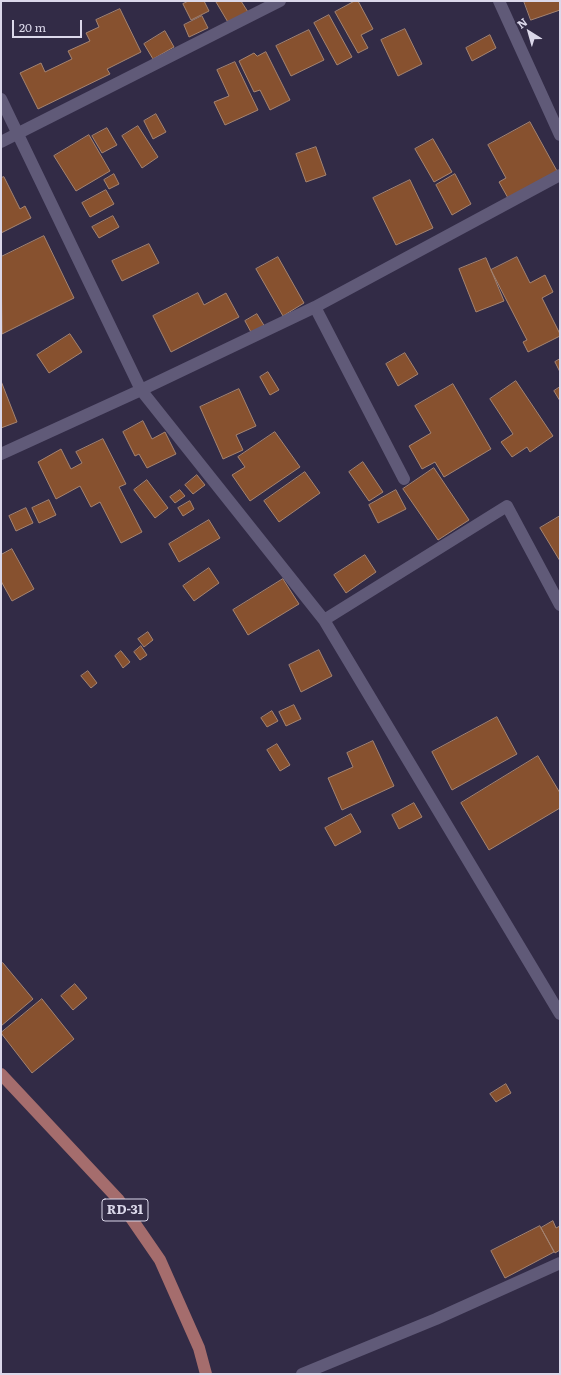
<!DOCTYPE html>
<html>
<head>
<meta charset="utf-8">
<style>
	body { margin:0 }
	#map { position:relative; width:561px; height:1375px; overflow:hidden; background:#322b46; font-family:Literata,serif }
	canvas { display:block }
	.frame { position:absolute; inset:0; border:2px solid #dbd8ea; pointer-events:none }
	.north { position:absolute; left:509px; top:12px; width:40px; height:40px; -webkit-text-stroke:3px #322b46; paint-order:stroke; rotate:323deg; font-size:11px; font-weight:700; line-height:16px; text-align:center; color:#dbd8ea }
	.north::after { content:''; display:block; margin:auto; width:14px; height:18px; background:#dbd8ea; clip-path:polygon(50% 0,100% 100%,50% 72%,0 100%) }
	.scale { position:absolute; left:12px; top:20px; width:70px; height:18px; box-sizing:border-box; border:2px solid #dbd8ea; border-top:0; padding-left:5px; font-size:12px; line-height:14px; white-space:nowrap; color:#dbd8ea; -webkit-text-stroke:3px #322b46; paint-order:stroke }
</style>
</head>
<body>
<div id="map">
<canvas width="561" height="1375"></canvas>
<div class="frame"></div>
<div class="north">N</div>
<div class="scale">20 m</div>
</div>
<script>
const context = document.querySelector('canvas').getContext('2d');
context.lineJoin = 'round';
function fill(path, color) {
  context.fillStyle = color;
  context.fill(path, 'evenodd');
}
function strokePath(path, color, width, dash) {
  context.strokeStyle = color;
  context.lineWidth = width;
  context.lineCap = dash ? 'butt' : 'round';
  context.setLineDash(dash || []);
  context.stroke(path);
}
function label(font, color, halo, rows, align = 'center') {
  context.font = font + ' Literata,serif';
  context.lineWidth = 4;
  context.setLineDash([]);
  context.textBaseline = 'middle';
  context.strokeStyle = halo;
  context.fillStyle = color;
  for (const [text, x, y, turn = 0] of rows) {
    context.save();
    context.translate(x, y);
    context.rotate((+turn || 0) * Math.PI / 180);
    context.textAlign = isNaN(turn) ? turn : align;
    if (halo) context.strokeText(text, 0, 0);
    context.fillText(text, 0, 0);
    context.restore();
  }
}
const building = new Path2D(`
	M189,1H204L209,11L191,20L183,4Z
	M241,1L248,12L229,24L216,2Z
	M355,1H358L373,29L361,35L368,48L358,53L335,12Z
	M524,1H560V10L531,20Z
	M120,9L141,52L107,69L110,74L38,109L20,73L41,63L45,72L72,59L68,51L90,41L86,33L99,27L96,20Z
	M329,15L352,57L337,65L314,23Z
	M202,16L208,28L189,37L184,25Z
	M405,29L422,64L398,76L381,40Z
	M309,30L324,60L291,76L276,46Z
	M165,31L174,47L153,59L144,44Z
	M490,35L496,48L472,61L466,48Z
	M266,52L290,100L270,110L260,90L254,92L239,61L254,53L257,56Z
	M235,62L258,110L225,125L214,102L229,96L217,70Z
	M156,114L166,132L153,139L144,121Z
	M530,122L557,171L508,198L499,182L506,178L488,145Z
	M138,126L158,157L142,168L122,136Z
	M107,128L117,145L102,153L92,136Z
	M89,135L110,171L76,191L54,156Z
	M433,139L452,172L434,182L415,149Z
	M316,147L326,175L306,182L296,154Z
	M114,174L119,184L109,189L104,180Z
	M455,174L471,204L452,215L436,185Z
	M4,177L20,209L25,206L31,218L1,233V178Z
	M410,180L433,228L396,245L373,198Z
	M106,190L114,204L90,217L82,203Z
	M113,216L119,227L99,238L92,227Z
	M44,236L74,298L2,334L1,257Z
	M149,244L159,263L122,281L112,261Z
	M278,257L304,303L283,316L256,269Z
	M517,257L530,283L545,275L553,292L542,298L560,334V336L528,352L523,342L527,340L491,270Z
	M486,258L504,301L476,312L459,269Z
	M198,293L204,305L226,293L239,317L171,352L153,316Z
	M257,314L265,327L252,334L245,321Z
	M70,334L82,352L49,373L37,355Z
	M405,353L418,374L398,386L386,364Z
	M560,359V372L555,362Z
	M268,372L279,390L270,395L260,377Z
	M1,381L17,422L1,428Z
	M516,381L553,436L530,452L527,447L512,457L501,442L513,434L490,399Z
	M453,384L491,449L444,477L435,462L422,469L409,446L431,433L415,406Z
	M560,387V401L554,391Z
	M239,389L256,426L236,435L243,450L223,459L200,407Z
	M143,421L152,439L165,432L176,454L147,468L139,454L135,456L123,432Z
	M275,432L300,467L250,501L232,475L245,467L238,457Z
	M103,439L126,484L119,487L142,532L121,543L100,502L91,507L80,486L56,499L38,462L61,449L71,469L82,463L76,452Z
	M363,462L383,492L369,501L349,472Z
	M434,468L469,520L438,540L403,489Z
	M305,472L320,493L279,522L264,501Z
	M197,475L205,485L193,494L185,485Z
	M147,480L168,508L155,518L134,490Z
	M180,490L185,496L175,503L170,497Z
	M396,490L406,509L378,523L369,505Z
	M49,500L56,515L39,523L32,508Z
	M190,501L194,509L183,516L178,508Z
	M26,508L33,523L16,531L9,516Z
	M560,516V561L540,528Z
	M209,520L220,538L179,562L169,544Z
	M12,549L34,589L12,601L1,581V555Z
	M365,555L376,572L346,593L334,575Z
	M209,568L219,583L194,601L183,586Z
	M283,579L299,604L248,635L233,610Z
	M148,632L153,640L144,647L138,639Z
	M141,646L147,655L140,660L134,652Z
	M319,650L332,676L301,692L289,665Z
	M121,651L130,662L123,668L115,656Z
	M88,671L97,683L91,688L81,676Z
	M294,705L301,719L286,726L279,712Z
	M272,711L278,721L267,727L261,718Z
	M497,717L517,754L452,790L432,752Z
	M373,741L394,786L342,810L328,778L353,767L347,753Z
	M277,744L290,765L280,771L267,750Z
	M538,756L560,793V808L489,850L461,803Z
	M414,803L422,817L399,829L392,815Z
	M351,814L361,832L335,846L325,828Z
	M3,963L33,999L1,1026V964Z
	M75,984L87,998L73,1010L61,996Z
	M42,999L74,1039L32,1073L1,1033Z
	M506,1084L511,1093L496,1102L490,1094Z
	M553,1221L556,1228L560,1226V1250L555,1253L541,1228Z
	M540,1226L554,1252L505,1278L491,1251Z`);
fill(building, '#87512f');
strokePath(building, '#a58471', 1);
strokePath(new Path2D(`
	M499,1L560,135
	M1,99L141,390L324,620L560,1014
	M1,142L280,1
	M315,307L404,479
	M1,454L141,390L315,307L560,175
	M324,620L507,506L560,605
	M302,1374L436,1319L560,1263`), '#605a78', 12);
strokePath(new Path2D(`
	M1,1074L118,1199L160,1260L199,1348L206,1374`), '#a56d6d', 12);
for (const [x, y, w] of [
	[125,1210,46]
]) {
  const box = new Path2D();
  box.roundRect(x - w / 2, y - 11, w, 22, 3);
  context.fillStyle = '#322b46';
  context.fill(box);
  strokePath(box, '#dbd8ea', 1);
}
label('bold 13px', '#dbd8ea', null, [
	["RD-31",125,1210]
]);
</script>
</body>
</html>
